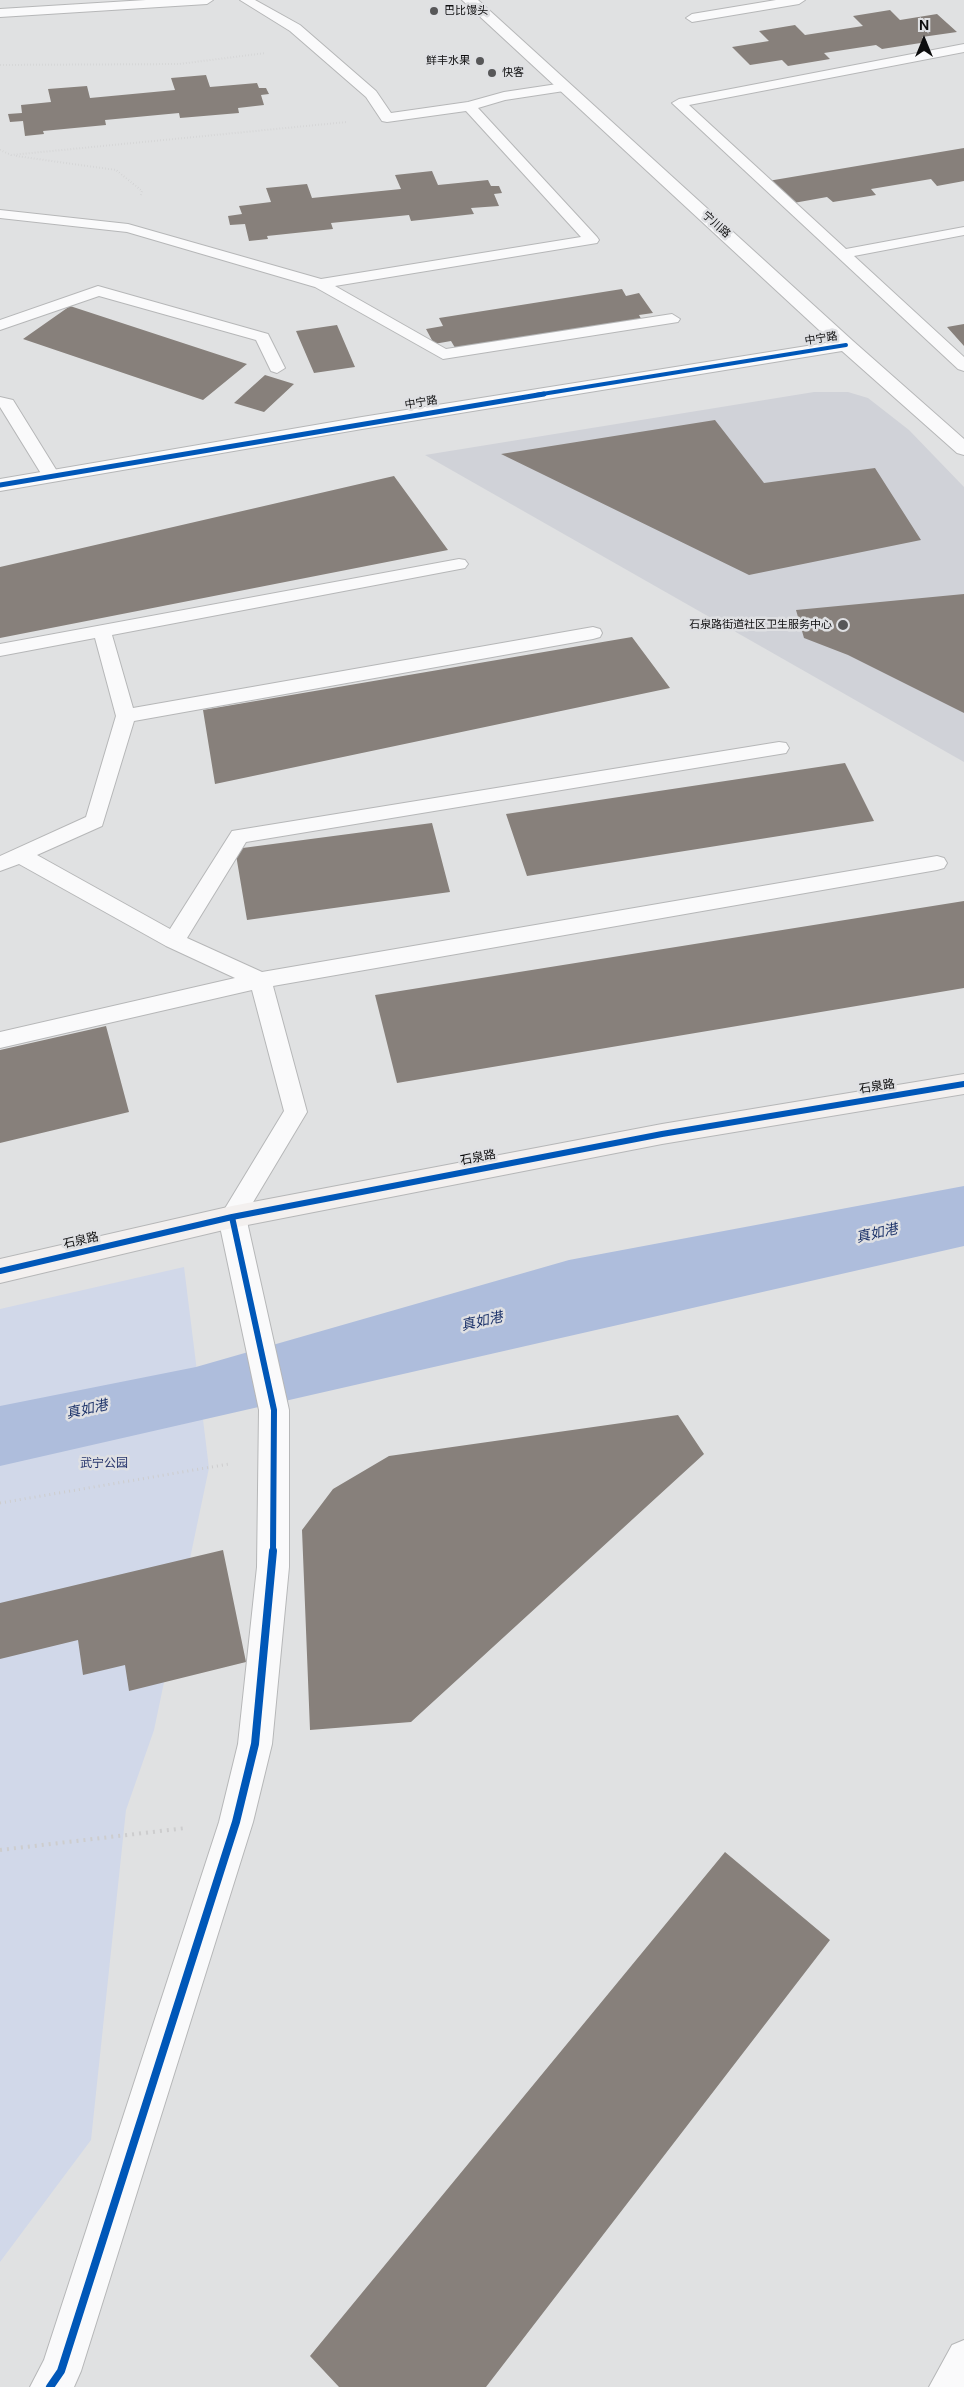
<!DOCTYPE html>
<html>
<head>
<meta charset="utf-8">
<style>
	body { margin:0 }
	#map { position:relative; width:964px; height:2387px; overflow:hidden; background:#e0e1e2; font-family:"DM Sans",sans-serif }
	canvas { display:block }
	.north { position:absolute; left:899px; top:15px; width:50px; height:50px; -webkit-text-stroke:4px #dfe0e3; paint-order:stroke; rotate:0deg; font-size:14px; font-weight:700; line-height:20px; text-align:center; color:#0d0d0e }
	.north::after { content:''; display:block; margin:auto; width:18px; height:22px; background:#0d0d0e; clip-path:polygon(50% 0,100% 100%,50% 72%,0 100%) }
</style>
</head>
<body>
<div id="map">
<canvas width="964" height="2387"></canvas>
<div class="north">N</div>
</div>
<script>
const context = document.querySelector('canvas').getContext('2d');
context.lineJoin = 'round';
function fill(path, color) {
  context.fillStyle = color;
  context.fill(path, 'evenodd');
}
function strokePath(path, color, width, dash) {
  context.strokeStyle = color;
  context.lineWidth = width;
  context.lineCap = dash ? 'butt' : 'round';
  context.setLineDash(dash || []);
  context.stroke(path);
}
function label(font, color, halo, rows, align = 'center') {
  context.font = font + ' "DM Sans","Noto Sans SC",sans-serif';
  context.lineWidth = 5;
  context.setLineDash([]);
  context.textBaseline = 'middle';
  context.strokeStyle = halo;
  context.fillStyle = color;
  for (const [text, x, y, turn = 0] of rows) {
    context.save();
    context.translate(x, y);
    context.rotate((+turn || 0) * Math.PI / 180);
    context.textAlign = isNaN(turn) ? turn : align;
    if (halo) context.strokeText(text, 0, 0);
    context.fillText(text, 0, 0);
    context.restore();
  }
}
fill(new Path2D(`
	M814,392H848L868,398L909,430L964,487V762L425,455Z`), '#d0d2d8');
fill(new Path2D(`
	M184,1267L209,1468L154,1730L126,1810L91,2140L0,2262V1309Z`), '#d1d8e9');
fill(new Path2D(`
	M964,1186V1246L0,1466V1406L196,1367L569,1260Z`), '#aebddc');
fill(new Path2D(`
	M890,10L900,20L937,14L957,32L922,37L927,42L882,49L876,45L824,53L830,59L788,66L782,60L750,65L732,47L769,41L759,31L795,25L805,35L863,26L853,16Z
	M206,75L210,87L257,83L259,88H266L269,94L261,95L264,105L238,108L239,113L180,118L179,113L105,120L106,125L43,131L44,134L25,136L23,121L10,122L8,114L22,113L21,105L51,102L48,89L87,86L90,98L175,90L171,78Z
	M964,148V181L937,186L931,179L871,189L876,195L833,202L827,197L788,204L768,181Z
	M432,171L438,185L488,180L491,186H499L502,193L494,194L499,206L471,208L474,214L411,221L409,215L331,223L333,229L267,236L268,239L249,241L245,224L230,225L228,216L242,214L239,206L271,202L266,188L307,184L312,198L401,189L395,175Z
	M622,289L626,296L639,293L653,313L639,315L643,322L457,351L451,341L434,344L426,329L443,326L439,318Z
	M70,306L247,364L203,400L23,339Z
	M964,324V346L947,327Z
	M337,325L355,367L314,373L296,331Z
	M265,375L294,384L264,412L234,403Z
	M715,420L764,483L875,468L921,540L749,575L501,454Z
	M394,476L448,550L0,638V567Z
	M964,594V713L848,655L804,638L796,610Z
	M632,637L670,688L215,784L203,710Z
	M845,763L874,821L527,876L506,814Z
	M432,823L450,892L247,920L235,849Z
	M964,901V988L397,1083L375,995Z
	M106,1026L129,1112L0,1143V1050Z
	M678,1415L704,1454L411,1722L310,1730L302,1530L333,1489L389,1456Z
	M223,1550L246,1662L129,1691L125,1665L83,1675L78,1640L0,1659V1603Z
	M725,1852L830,1940L486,2387H339L310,2356Z`), '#87807b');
const lane = new Path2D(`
	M146,0H213L207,4L0,17V9Z
	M240,0H255L300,25L376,91L391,113L468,102L504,92L564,83L571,87L564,91L505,100L478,108L597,237L599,240L597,243L335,286L446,349L672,314L680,319L678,322L443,359L315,287L127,232L0,218V210L128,224L321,279L581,237L466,111L387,122L382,121L366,97L290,31Z
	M776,0H805L799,4L692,22L686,18L692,14Z
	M964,44V52L689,105L846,249L964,227V235L854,256L964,357V371L958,369L672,103L679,99Z
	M98,286L268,334L285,368L277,373L271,371L256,340L99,296L0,330V320Z
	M0,397L13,400L60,476L57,480H45L0,407Z
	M459,559L465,560L468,564L465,568L112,635L133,708L593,627L600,629L602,633L600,637L593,639L134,721L102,826L37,855L170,929L232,831L779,742L786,743L789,748L786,753L246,842L187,938L262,972L937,856L944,858L947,863L944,868L937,870L273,986L307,1112L240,1224L232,1227L224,1224L220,1217L224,1210L284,1111L252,990L0,1048V1032L235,978L166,946L19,864L0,871V856L86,817L116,716L95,638L0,656V644Z
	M964,2340V2387H929L952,2345Z`);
const street = new Path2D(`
	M462,0H478L853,341L964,439V455L957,453L842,351L362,429L0,491V479L362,417L832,342Z
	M232,1206L242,1209L246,1217L289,1410V1567L272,1744L253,1822L81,2371L74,2387H30L44,2360L219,1822L238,1744L257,1567L259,1410L218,1217L222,1209Z`);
const secondary = new Path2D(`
	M964,1074V1094L662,1144L232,1228L0,1283V1259L232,1206L662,1124Z`);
strokePath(lane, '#b6b7b8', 2);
strokePath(street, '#b6b7b8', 2);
strokePath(secondary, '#b6b7b8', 2);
strokePath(new Path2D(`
	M0,65L179,64L266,53
	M0,150L11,155L347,122
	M16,156L116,170L142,191L141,195`), '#cdcdce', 2, [0.5, 2.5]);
strokePath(new Path2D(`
	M0,1503L229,1464`), '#cdcdce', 3, [1, 4]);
strokePath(new Path2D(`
	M0,1850L186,1828`), '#cdcdce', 4, [2, 5]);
fill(lane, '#fafafb');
fill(street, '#fafafb');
fill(secondary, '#f3f0ef');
strokePath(new Path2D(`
	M536,395L846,345`), '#0057b8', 4);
strokePath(new Path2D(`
	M0,485L544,394`), '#0057b8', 5);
strokePath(new Path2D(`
	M232,1217L274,1410L273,1552
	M0,1271L232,1217L662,1134L964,1084`), '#0057b8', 6);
strokePath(new Path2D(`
	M50,2387L61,2371L236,1822L255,1744L273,1551`), '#0057b8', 8);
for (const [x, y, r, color] of [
	[434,11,5,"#575758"],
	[480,61,5,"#575758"],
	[492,73,5,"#575758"],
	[843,625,6,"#575758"]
]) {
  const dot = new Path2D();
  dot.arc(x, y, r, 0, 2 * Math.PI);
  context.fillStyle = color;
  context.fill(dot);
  strokePath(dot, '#dfe0e3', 2);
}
label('11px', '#0d0d0e', '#dfe0e3', [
	["巴比馒头",444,11],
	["鲜丰水果",470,61,"right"],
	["快客",502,73],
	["石泉路街道社区卫生服务中心",832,625,"right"]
], 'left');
label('11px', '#0d0d0e', '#dfe0e3', [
	["宁川路",716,225,42],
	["中宁路",821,339,-9],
	["中宁路",421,403,-9]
]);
label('12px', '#0d0d0e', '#dfe0e3', [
	["石泉路",877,1087,-9],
	["石泉路",478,1158,-11],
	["石泉路",81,1241,-13]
]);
label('12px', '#26346c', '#dfe0e3', [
	["武宁公园",104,1464]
]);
label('italic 14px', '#1f356b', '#dfe0e3', [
	["真如港",877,1234,-13],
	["真如港",482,1322,-13],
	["真如港",87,1410,-13]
]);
</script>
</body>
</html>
